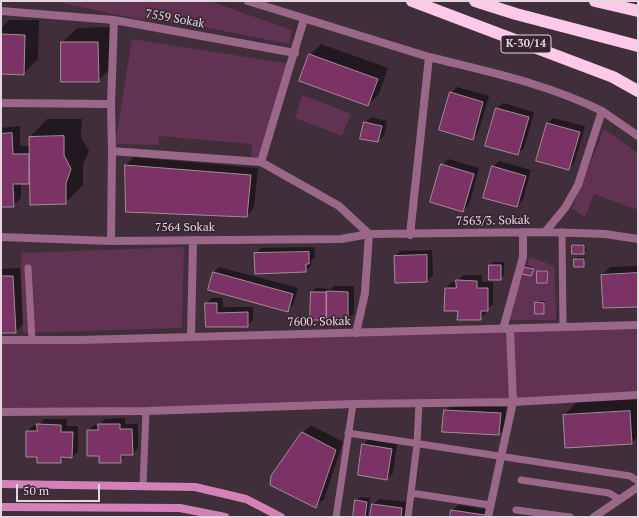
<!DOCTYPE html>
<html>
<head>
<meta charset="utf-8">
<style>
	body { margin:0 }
	#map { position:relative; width:639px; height:518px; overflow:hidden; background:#402e3a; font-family:"PT Serif",serif }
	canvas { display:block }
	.frame { position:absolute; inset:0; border:2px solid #e3d6de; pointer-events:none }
	.scale { position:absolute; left:16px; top:484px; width:84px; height:18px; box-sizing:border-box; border:2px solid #e3d6de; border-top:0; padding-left:5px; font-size:12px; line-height:14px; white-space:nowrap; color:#e3d6de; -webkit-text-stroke:3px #362430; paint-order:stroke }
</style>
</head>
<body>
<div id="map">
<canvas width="639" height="518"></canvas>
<div class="frame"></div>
<div class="scale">50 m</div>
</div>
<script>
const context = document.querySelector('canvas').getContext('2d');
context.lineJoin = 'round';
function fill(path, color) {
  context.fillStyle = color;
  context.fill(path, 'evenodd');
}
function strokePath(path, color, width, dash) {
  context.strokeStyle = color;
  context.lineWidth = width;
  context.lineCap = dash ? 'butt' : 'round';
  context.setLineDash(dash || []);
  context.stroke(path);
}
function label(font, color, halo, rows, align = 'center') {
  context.font = font + ' "PT Serif",serif';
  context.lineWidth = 3;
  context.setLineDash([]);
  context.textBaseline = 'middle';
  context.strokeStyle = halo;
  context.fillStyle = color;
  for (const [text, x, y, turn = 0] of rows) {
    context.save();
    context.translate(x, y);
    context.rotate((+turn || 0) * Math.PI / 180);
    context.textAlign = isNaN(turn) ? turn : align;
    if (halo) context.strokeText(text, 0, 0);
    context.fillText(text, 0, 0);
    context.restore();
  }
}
fill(new Path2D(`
	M52,1H209L292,30L289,44L188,24L139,19Z
	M132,39L290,64L259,158L251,157L252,144L159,136V145L115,144Z
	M302,95L351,114L342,136L295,118Z
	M604,129L638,153V210L594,194L585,217L572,208Z
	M184,247L182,328L23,333L21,253Z
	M530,257L554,266L556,320H506Z
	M638,328V398L1,410V343Z`), '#623253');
fill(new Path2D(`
	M9,20H39L38,59L23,74L1,73V28Z
	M113,27V66L98,81L62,43L77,28Z
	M321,44L388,68L379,94L368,105L310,55Z
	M457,87L489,96L478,133L472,139L451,93Z
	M503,103L534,112L524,148L518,154L497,108Z
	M371,117L387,121L384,136L378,141L365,123Z
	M553,118L585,126L574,163L569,169L548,123Z
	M47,119H82L81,137L89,151L83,164V185L65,203L30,182L21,183V198L13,206H1V128L20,126V146H30V137Z
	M133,157L258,168L254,208L246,216L127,211L126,165Z
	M448,159L479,168L469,205L463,211L442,165Z
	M499,161L531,170L523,200L517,206L493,167Z
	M575,244H585L586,251L584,253L573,246Z
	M314,247L315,257L311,261V266L305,271L255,254L261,248Z
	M432,250L433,275L427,281L396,282L395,256L400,251Z
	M577,257H585L584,266H575Z
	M494,262H504V275L500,279L490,265Z
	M527,265L534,268L531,275L523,273Z
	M638,266V306L602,275L610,267Z
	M219,267L298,288L293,305L287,311L213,273Z
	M20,268L23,324L15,332H1V269Z
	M540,270H549L547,282L538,271Z
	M463,275H482V282H493V304L486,310V313L480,319L459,310L446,288L451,282H457Z
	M334,286H354V313L348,319L328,317L326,319L312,292L315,288L330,289V290Z
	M212,298H222L223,307H253V320L247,326H207L206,304Z
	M538,301H545L544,313L536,303Z
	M638,392V437L631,443L564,415L584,395Z
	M451,405L506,407L505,428L499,434L445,411Z
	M125,418V424H138V448L132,454H126L120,462L100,455L88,431L94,425H99L105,419Z
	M44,419H67V426H78V451L72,457L66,456L60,462L38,456L27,431L33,426H38Z
	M311,425L343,442L324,499L316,506L272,476L303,432Z
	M1,431H2L1,452Z
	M369,439L397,443L393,473L387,479L363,445Z
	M360,497L370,498L368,517H354L356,501Z
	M379,499L407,502L405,517H371L373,504Z
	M458,505L490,510L489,517H451L452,511Z`), '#0007');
const building = new Path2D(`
	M1,34L25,35L24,75L1,74Z
	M61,42H98L99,82H61Z
	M309,54L378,79L368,106L299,81Z
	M450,92L483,102L473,140L439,130Z
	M496,108L529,117L518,155L485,146Z
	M364,122L382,126L378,142L360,139Z
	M547,123L580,132L569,170L536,161Z
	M12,133L13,154H29V184H13L14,207H1V134Z
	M64,136V155L71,169L66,183V204L30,205L29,137Z
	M441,164L474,174L463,212L430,202Z
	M125,165L251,175L247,217L126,212Z
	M492,166L526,176L517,207L483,198Z
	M572,245H584V254H572Z
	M309,252V264H306V272L255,274L254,253Z
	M427,255V282L395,283L394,256Z
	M574,259H584V267H574Z
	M489,265H501V280H489Z
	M524,267L534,269L531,276L522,274Z
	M537,271H548L547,283H537Z
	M213,272L293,294L288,312L208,290Z
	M638,273V307L603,308L601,275Z
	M1,276H13L16,333H1Z
	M456,280L477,281V288H488V311H481V320H457L458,311H444L445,288H456Z
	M327,291L348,292V320L327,319Z
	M311,292H326V320H310Z
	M535,302L544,303V314H535Z
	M205,303H217V313L248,312V327H206Z
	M444,410L501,413L499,435L442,432Z
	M630,411L632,444L565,448L563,415Z
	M37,424L61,425V432H73L72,458L61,457V463H37V457H26V431H37Z
	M98,424H120V429H132L133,455H121V463H99V456H87V430H98Z
	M302,432L336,450L316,508L270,485L271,476Z
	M362,444L392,449L387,480L358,475Z
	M355,500L367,502L365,517H353Z
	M372,504L402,508L401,517H370Z
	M451,510L485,515V517H450Z`);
fill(building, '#7b3366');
strokePath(building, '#a38d9a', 1);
strokePath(new Path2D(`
	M562,232L563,327
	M28,268L32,340
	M348,433L630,476L638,481
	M521,480L609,493L619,499
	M143,486L146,411
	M411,493L490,505
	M516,510L570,517
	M336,517L353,404
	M408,517L417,444L419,403`), '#9b6789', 7);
strokePath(new Path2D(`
	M248,1L429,57L410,235
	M1,11L114,20L295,53
	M1,103L111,104L112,151L261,162L339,206L369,234
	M111,104L114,20
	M602,111L638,136
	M261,162L304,19
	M545,232L605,234L638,239
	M1,237L111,241L341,239L369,234
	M111,241L112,151
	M503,329L523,257V232
	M356,333L365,293L369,234L545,232L565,208L578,185L602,111C545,83 489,72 429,57
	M191,337L193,240
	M1,340H79L638,325
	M1,412L146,411L353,404L513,402L638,395
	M488,517L513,402L510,329
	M594,517L638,487`), '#9b6789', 8);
strokePath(new Path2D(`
	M1,484L195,487L246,499L281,517
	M1,507L180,508L225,517`), '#d382b9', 8);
strokePath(new Path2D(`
	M412,1L613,77L638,91
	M475,1L516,14L638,46
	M595,1L638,11`), '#fcc9e9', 12);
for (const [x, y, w] of [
	[526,44,50]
]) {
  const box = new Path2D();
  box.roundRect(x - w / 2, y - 9, w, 18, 3);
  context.fillStyle = '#362430';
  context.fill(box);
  strokePath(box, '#e3d6de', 1);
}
label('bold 11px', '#e3d6de', null, [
	["K-30/14",526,44]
]);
label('12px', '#e3d6de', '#362430', [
	["7559 Sokak",175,19,10],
	["7563/3. Sokak",493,221,-1],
	["7564 Sokak",185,228],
	["7600. Sokak",319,322,-1]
]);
</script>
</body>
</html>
